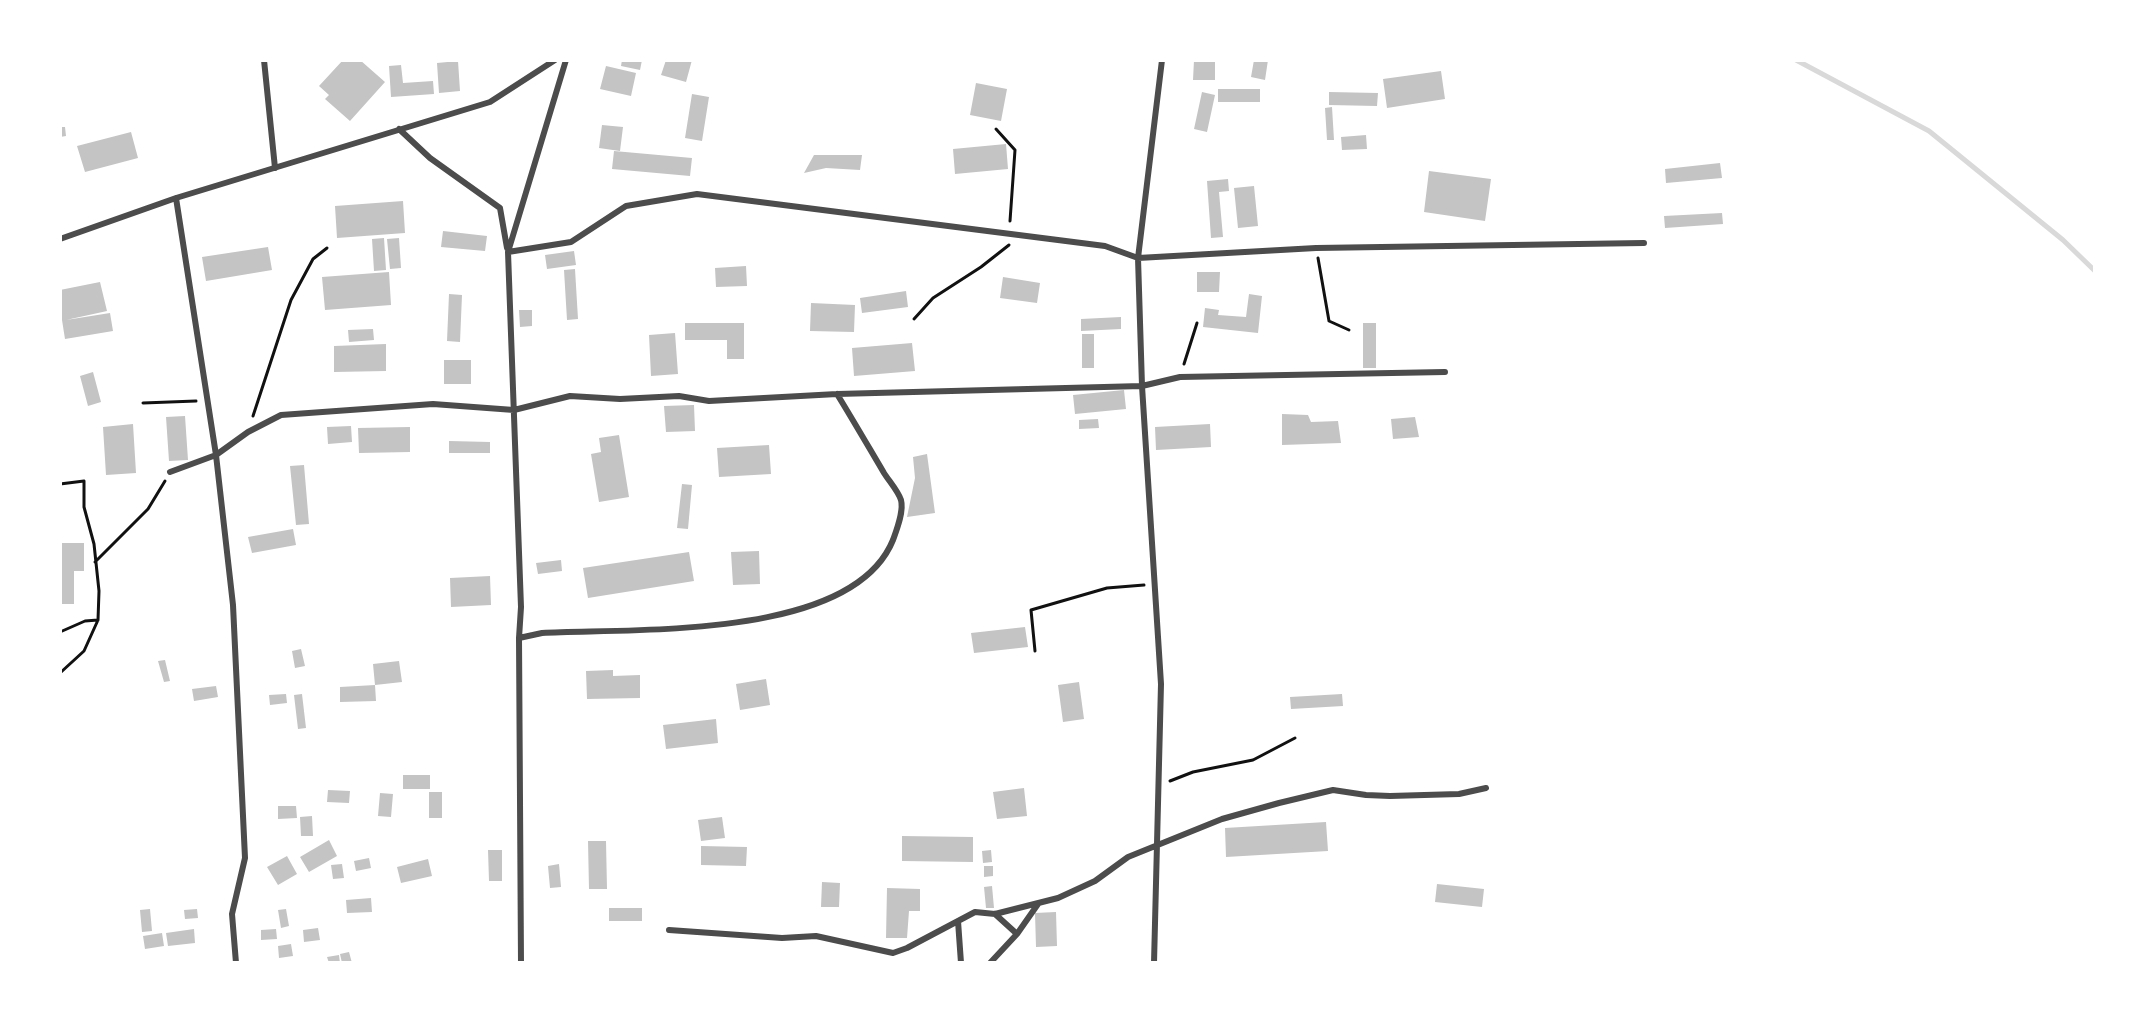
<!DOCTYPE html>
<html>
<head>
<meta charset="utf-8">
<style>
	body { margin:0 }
	#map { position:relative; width:2155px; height:1023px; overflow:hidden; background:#fff; font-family:"DejaVu Sans",sans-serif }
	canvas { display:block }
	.frame { position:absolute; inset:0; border:62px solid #fff; pointer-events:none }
</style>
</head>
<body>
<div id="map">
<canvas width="2155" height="1023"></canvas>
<div class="frame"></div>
</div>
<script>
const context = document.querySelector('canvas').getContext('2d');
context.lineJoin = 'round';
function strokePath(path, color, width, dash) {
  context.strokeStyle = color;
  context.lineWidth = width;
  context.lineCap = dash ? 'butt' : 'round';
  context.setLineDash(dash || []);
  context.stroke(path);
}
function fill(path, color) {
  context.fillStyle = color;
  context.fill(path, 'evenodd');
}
strokePath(new Path2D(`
	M1796,60L1929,131L2063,240L2095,271`), '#d9d9d9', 5);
fill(new Path2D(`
	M343,60H351L354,62L360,60L385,82L350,121L325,99L329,95L319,86Z
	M622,60H642L640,70L621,66Z
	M666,60H692L686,82L661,75Z
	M1194,60H1215V80H1193Z
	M1254,60H1268L1265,80L1251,77Z
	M458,61L460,91L439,93L437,63Z
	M401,65L403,83L433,81L434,94L391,97L389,66Z
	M606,66L636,73L631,96L600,89Z
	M1441,71L1445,99L1387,108L1383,79Z
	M976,83L1007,89L1001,121L970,115Z
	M1218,89H1260V102H1218Z
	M1202,92L1215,95L1207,132L1194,129Z
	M1329,92L1378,93L1377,106L1329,105Z
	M692,94L709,97L702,141L685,138Z
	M1332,107L1334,140H1327L1325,108Z
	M602,125L623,127L620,151L599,148Z
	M60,127H65L66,136L60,137Z
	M131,132L138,158L85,172L77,146Z
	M1366,135L1367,149L1342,150L1341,137Z
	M1006,144L1008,169L955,174L953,149Z
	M614,151L692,158L690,176L612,169Z
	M814,155H862L860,170L826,168L804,173Z
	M1720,163L1722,178L1666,183L1665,169Z
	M1429,171L1491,179L1485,221L1424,212Z
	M1228,179L1229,191L1219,192L1223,237L1211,238L1207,181Z
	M1254,186L1258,226L1238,228L1234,188Z
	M403,201L405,233L337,238L335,206Z
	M1722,213L1723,224L1665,228L1664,216Z
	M443,231L487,236L485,251L441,247Z
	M384,238L386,270L374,271L372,239Z
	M399,238L401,268L390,269L387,239Z
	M268,247L272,270L206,281L202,257Z
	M574,251L576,265L547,269L545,255Z
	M746,266L747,286L716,287L715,268Z
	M575,269L578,319L567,320L564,270Z
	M389,272L391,305L325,310L322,277Z
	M1197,272H1220L1219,292H1197Z
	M1003,277L1040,283L1037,303L1000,298Z
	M100,282L107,311L66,320L110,313L113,331L65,339L62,320L60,321V290Z
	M906,291L908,307L862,313L860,298Z
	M449,294L462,295L460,342L447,341Z
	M1249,294L1262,296L1258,333L1203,327L1205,308L1219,310L1218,315L1246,317Z
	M811,303L855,305L854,332L810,331Z
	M519,310H532V326L520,327Z
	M1121,317V329L1081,331V319Z
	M685,323H744V359H727V340H685Z
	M1363,323H1376V368H1363Z
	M373,329L374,340L349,342L348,330Z
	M675,333L678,374L651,376L649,335Z
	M1082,334H1094V368H1082Z
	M912,343L915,371L854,376L852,348Z
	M386,344V371L334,372V346Z
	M444,360H471V384H444Z
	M93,372L101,402L88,406L80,376Z
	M1124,390L1126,409L1075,414L1073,395Z
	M694,405L695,431L666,432L664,406Z
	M1282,414L1308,415L1311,422L1338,421L1341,443L1282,445Z
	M185,416L188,460L169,461L166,417Z
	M1415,417L1419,437L1393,439L1391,419Z
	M1098,419L1099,428L1079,429V420Z
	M133,424L136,473L106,475L103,427Z
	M1210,424L1211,447L1156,450L1155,427Z
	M351,426L352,442L328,444L327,427Z
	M410,427V452L359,453L358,428Z
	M619,435L629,497L599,502L591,454L601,452L599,438Z
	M449,441L490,442V453H449Z
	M769,445L771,474L719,477L717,448Z
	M927,454L935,513L907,517L915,478L913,457Z
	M304,465L309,524L296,525L290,466Z
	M682,484L692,485L688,529L677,528Z
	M293,529L296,545L252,553L248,537Z
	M60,543H84V571H74V604H60Z
	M759,551L760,584L733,585L731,552Z
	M689,552L694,581L588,598L583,568Z
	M561,560L562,571L538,574L536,563Z
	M490,576L491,605L451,607L450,578Z
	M1025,627L1028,647L974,653L971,633Z
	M301,649L305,666L295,668L292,651Z
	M165,660L170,681L164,682L158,661Z
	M399,661L402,682L375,685L373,664Z
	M613,670V676L640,675V698L587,699L586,671Z
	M766,679L770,705L740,710L736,684Z
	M1079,682L1084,719L1063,722L1058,685Z
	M375,685L376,701L340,702V687Z
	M216,686L218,697L194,701L192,689Z
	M286,694L287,703L270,705L269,695Z
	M302,694L306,728L298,729L294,695Z
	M1342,694L1343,706L1291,709L1290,697Z
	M716,719L718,743L666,749L663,725Z
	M403,775H430V789H403Z
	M1024,788L1027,816L997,819L993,792Z
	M328,790L350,791L349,803L327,802Z
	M429,792H442V818H429Z
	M380,793L393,794L391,817L378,816Z
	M278,806H296L297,818L278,819Z
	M312,816L313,836H301L300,817Z
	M722,817L725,838L701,841L698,820Z
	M1326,822L1328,851L1226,857L1225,828Z
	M902,836L973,837V862L902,861Z
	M329,840L337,856L309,872L300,857Z
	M588,841H606L607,889H589Z
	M701,846L747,847L746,866L701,865Z
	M488,850H502V881H489Z
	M991,850L992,862L983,863L982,851Z
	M287,856L297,874L278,885L267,867Z
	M369,858L371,868L356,871L354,861Z
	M428,859L432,876L401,883L397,867Z
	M342,864L344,878L333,879L331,865Z
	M559,864L561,887L550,888L548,866Z
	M984,866H993V876L984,877Z
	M822,882L840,883L839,907H821Z
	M1437,884L1484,889L1482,907L1435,902Z
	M992,886L994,908H986L984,887Z
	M887,888L920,889V911H909L907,938H886Z
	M371,898L372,912L347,913L346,900Z
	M609,908H642V921H609Z
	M150,909L152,931L142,932L140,910Z
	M197,909L198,918L185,919L184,910Z
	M286,909L289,926L281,928L278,910Z
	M1056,912L1057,946L1036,947L1035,913Z
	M318,928L320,940L304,942L303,930Z
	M194,929L195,943L168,946L166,933Z
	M276,929L277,939L261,940V930Z
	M162,933L164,946L145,949L143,936Z
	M291,944L293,956L279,958L278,946Z
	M349,952L352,963H342L340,954Z
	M339,955L340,963H329L327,957Z`), '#c4c4c4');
strokePath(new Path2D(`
	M996,129L1015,150L1010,221
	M1318,258L1329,321L1349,330
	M914,319L933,298L981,267L1009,245
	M1184,364L1197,323
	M143,403L196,401
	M253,416L291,300L313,259L327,248
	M60,484L84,481V507L94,544L99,591L98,620L84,651L60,673
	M95,562L148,509L165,481
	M60,632L85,621L98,620
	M1035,651L1031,610L1107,588L1144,585
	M1170,781L1193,772L1253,760L1295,738`), '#111', 3);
strokePath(new Path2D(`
	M264,60L275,168
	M399,129L430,158L500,208L507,248
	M176,198L216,455L233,605L245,858L232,914L236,963
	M60,239L176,198L490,102L555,60
	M508,252L566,60
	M170,472L216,455L248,432L281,415L433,404L514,410L570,396L620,399L679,396L709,401L837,394L1142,386L1180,377L1445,372
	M519,638L542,633C632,628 852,641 893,540C897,529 904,511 901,500C898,491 889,481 884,473C868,446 853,420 837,394
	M995,914L1017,934
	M958,921L961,963
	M669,930L782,938L816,936L893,953L907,948L975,912L995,914L1058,898L1095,881L1128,857L1222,819L1279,803L1333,790L1366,795L1390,796L1459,794L1486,788
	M521,963L519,638L521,607L508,252L571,242L626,206L697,194L1105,246L1138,258L1316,248L1644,243
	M990,963L1017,934L1038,904
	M1154,963L1161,684L1142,386L1138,258L1162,60`), '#4c4c4c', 6);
</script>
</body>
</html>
